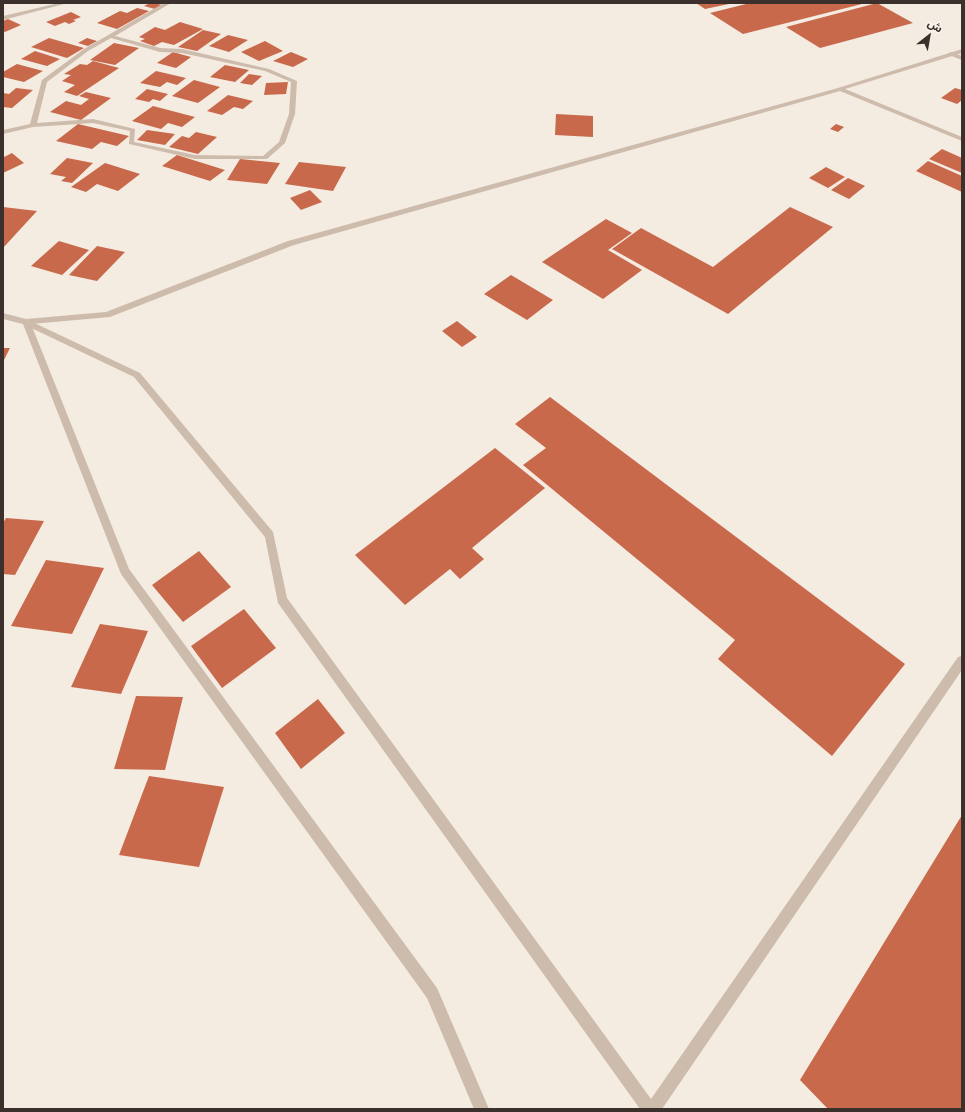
<!DOCTYPE html>
<html>
<head>
<meta charset="utf-8">
<style>
	body { margin:0 }
	#map { position:relative; width:965px; height:1112px; overflow:hidden; background:#f4ebe1; font-family:"Public Sans","Noto Sans Arabic",sans-serif }
	canvas { display:block }
	.frame { position:absolute; inset:0; border:4px solid #3b302b; pointer-events:none }
	.north { position:absolute; left:909px; top:16px; width:40px; height:40px; -webkit-text-stroke:3px #fbf5ee; paint-order:stroke; rotate:31deg; font-size:11px; font-weight:700; line-height:16px; text-align:center; color:#3b302b }
	.north::after { content:''; display:block; margin:auto; width:14px; height:18px; background:#3b302b; clip-path:polygon(50% 0,100% 100%,50% 72%,0 100%) }
</style>
</head>
<body>
<div id="map">
<canvas width="965" height="1112"></canvas>
<div class="frame"></div>
<div class="north">ش</div>
</div>
<script>
const context = document.querySelector('canvas').getContext('2d');
context.lineJoin = 'round';
function fill(path, color) {
  context.fillStyle = color;
  context.fill(path, 'evenodd');
}
fill(new Path2D(`
	M150,3H154L162,5L155,9L144,6Z
	M696,3H729V4L705,9Z
	M750,3H862V4L743,34L710,13Z
	M877,3L913,23L820,48L786,27Z
	M137,8L149,11L117,29L97,23L120,11L127,13Z
	M71,12L81,17L73,20L76,21L69,24L65,22L55,26L46,22Z
	M8,19L21,25L5,32L3,31V21Z
	M180,22L203,29L174,45L162,42L154,46L140,41L145,39L139,37L155,27L165,30Z
	M203,30L221,34L197,51L178,47Z
	M228,35L248,40L229,52L209,46Z
	M49,38L84,48L67,58L31,47Z
	M87,38L97,41L88,46L78,43Z
	M265,41L283,51L259,61L241,52Z
	M114,43L139,48L115,65L90,60Z
	M35,51L60,59L47,66L21,59Z
	M173,52L191,57L176,68L157,63Z
	M291,52L308,59L293,67L273,61Z
	M93,61L119,68L77,96L64,92L75,85L62,81L71,75L64,74L80,64L87,65Z
	M17,64L43,71L24,82L3,77V72Z
	M225,65L249,70L235,82L210,77Z
	M156,71L186,78L177,85L167,82L160,87L140,83Z
	M249,74L262,76L252,85L240,83Z
	M194,80L220,87L198,103L172,96Z
	M288,82L286,94L264,95L266,83Z
	M16,88L33,90L12,108L3,107V93L9,94Z
	M955,88L962,90V100L957,104L941,98Z
	M147,89L168,94L160,101L153,99L149,102L135,99Z
	M86,92L111,98L81,120L50,112L66,101L81,105L89,99L79,96Z
	M228,95L253,101L243,109L234,107L222,115L207,111Z
	M153,106L195,117L182,127L168,123L161,129L132,121Z
	M556,114L593,116V137L555,135Z
	M78,124L129,136L117,146L101,142L92,149L56,141Z
	M836,124L844,127L838,132L830,129Z
	M147,130L175,134L165,145L137,140Z
	M196,132L217,137L198,154L169,147L182,136L189,138Z
	M942,149L962,158V173L929,159Z
	M12,153L24,163L3,173V156L4,157Z
	M177,155L225,170L210,181L162,166Z
	M67,158L93,163L72,183L61,181L66,177L50,174Z
	M240,159L280,163L267,184L227,180Z
	M928,161L962,176V192L916,171Z
	M299,162L346,167L333,191L285,184Z
	M105,163L140,174L118,191L97,184L86,192L71,187Z
	M826,167L845,177L828,188L809,178Z
	M848,178L865,186L849,199L831,190Z
	M310,190L322,202L301,210L290,198Z
	M3,207L37,211L3,248Z
	M790,207L833,227L728,314L612,249L641,228L713,267Z
	M606,219L632,233L608,250L642,270L603,299L542,262Z
	M59,241L89,250L62,275L31,266Z
	M97,246L125,252L97,281L69,275Z
	M511,275L553,300L527,320L484,294Z
	M457,321L477,337L462,347L442,331Z
	M3,348H10L3,362Z
	M550,397L905,664L832,756L718,659L735,640L523,465L546,448L515,424Z
	M495,448L545,488L472,548L484,559L460,579L450,569L405,605L355,555Z
	M6,518L44,521L15,575L3,574V523Z
	M199,551L231,587L183,622L152,585Z
	M46,560L104,568L72,634L11,626Z
	M244,609L276,648L222,688L191,646Z
	M100,624L148,631L121,694L71,687Z
	M136,696L183,697L165,770L114,769Z
	M318,699L345,733L301,769L275,733Z
	M149,776L224,787L199,867L119,855Z
	M962,815V1109H828L800,1080Z`), '#c8694b');
fill(new Path2D(`
	M951,52L962,56V60L949,55V53Z
	M26,319L140,373L273,532L287,598L651,1099L958,657L962,656V670L662,1109H640L278,603L265,537L134,377L23,324V320Z`), '#cdbbac');
fill(new Path2D(`
	M59,3H68L3,20V16Z
	M164,3H171L115,36L160,48L182,49L269,69L297,81L295,114L285,143L267,159H195L129,144L130,131L93,123L33,127L3,134V130L30,124L42,80L84,49ZM111,38L160,52L182,53L265,71L291,82L289,114L279,142L263,156L195,155L134,142L135,129L93,119L37,123L47,82L88,51Z
	M962,49V53L845,89L962,137V141L840,91L294,245L110,317L31,324L129,569L437,988L489,1109H474L427,998L121,574L23,324L3,319V313L26,319L106,312L288,241L838,88Z`), '#cdbbac');
</script>
</body>
</html>
